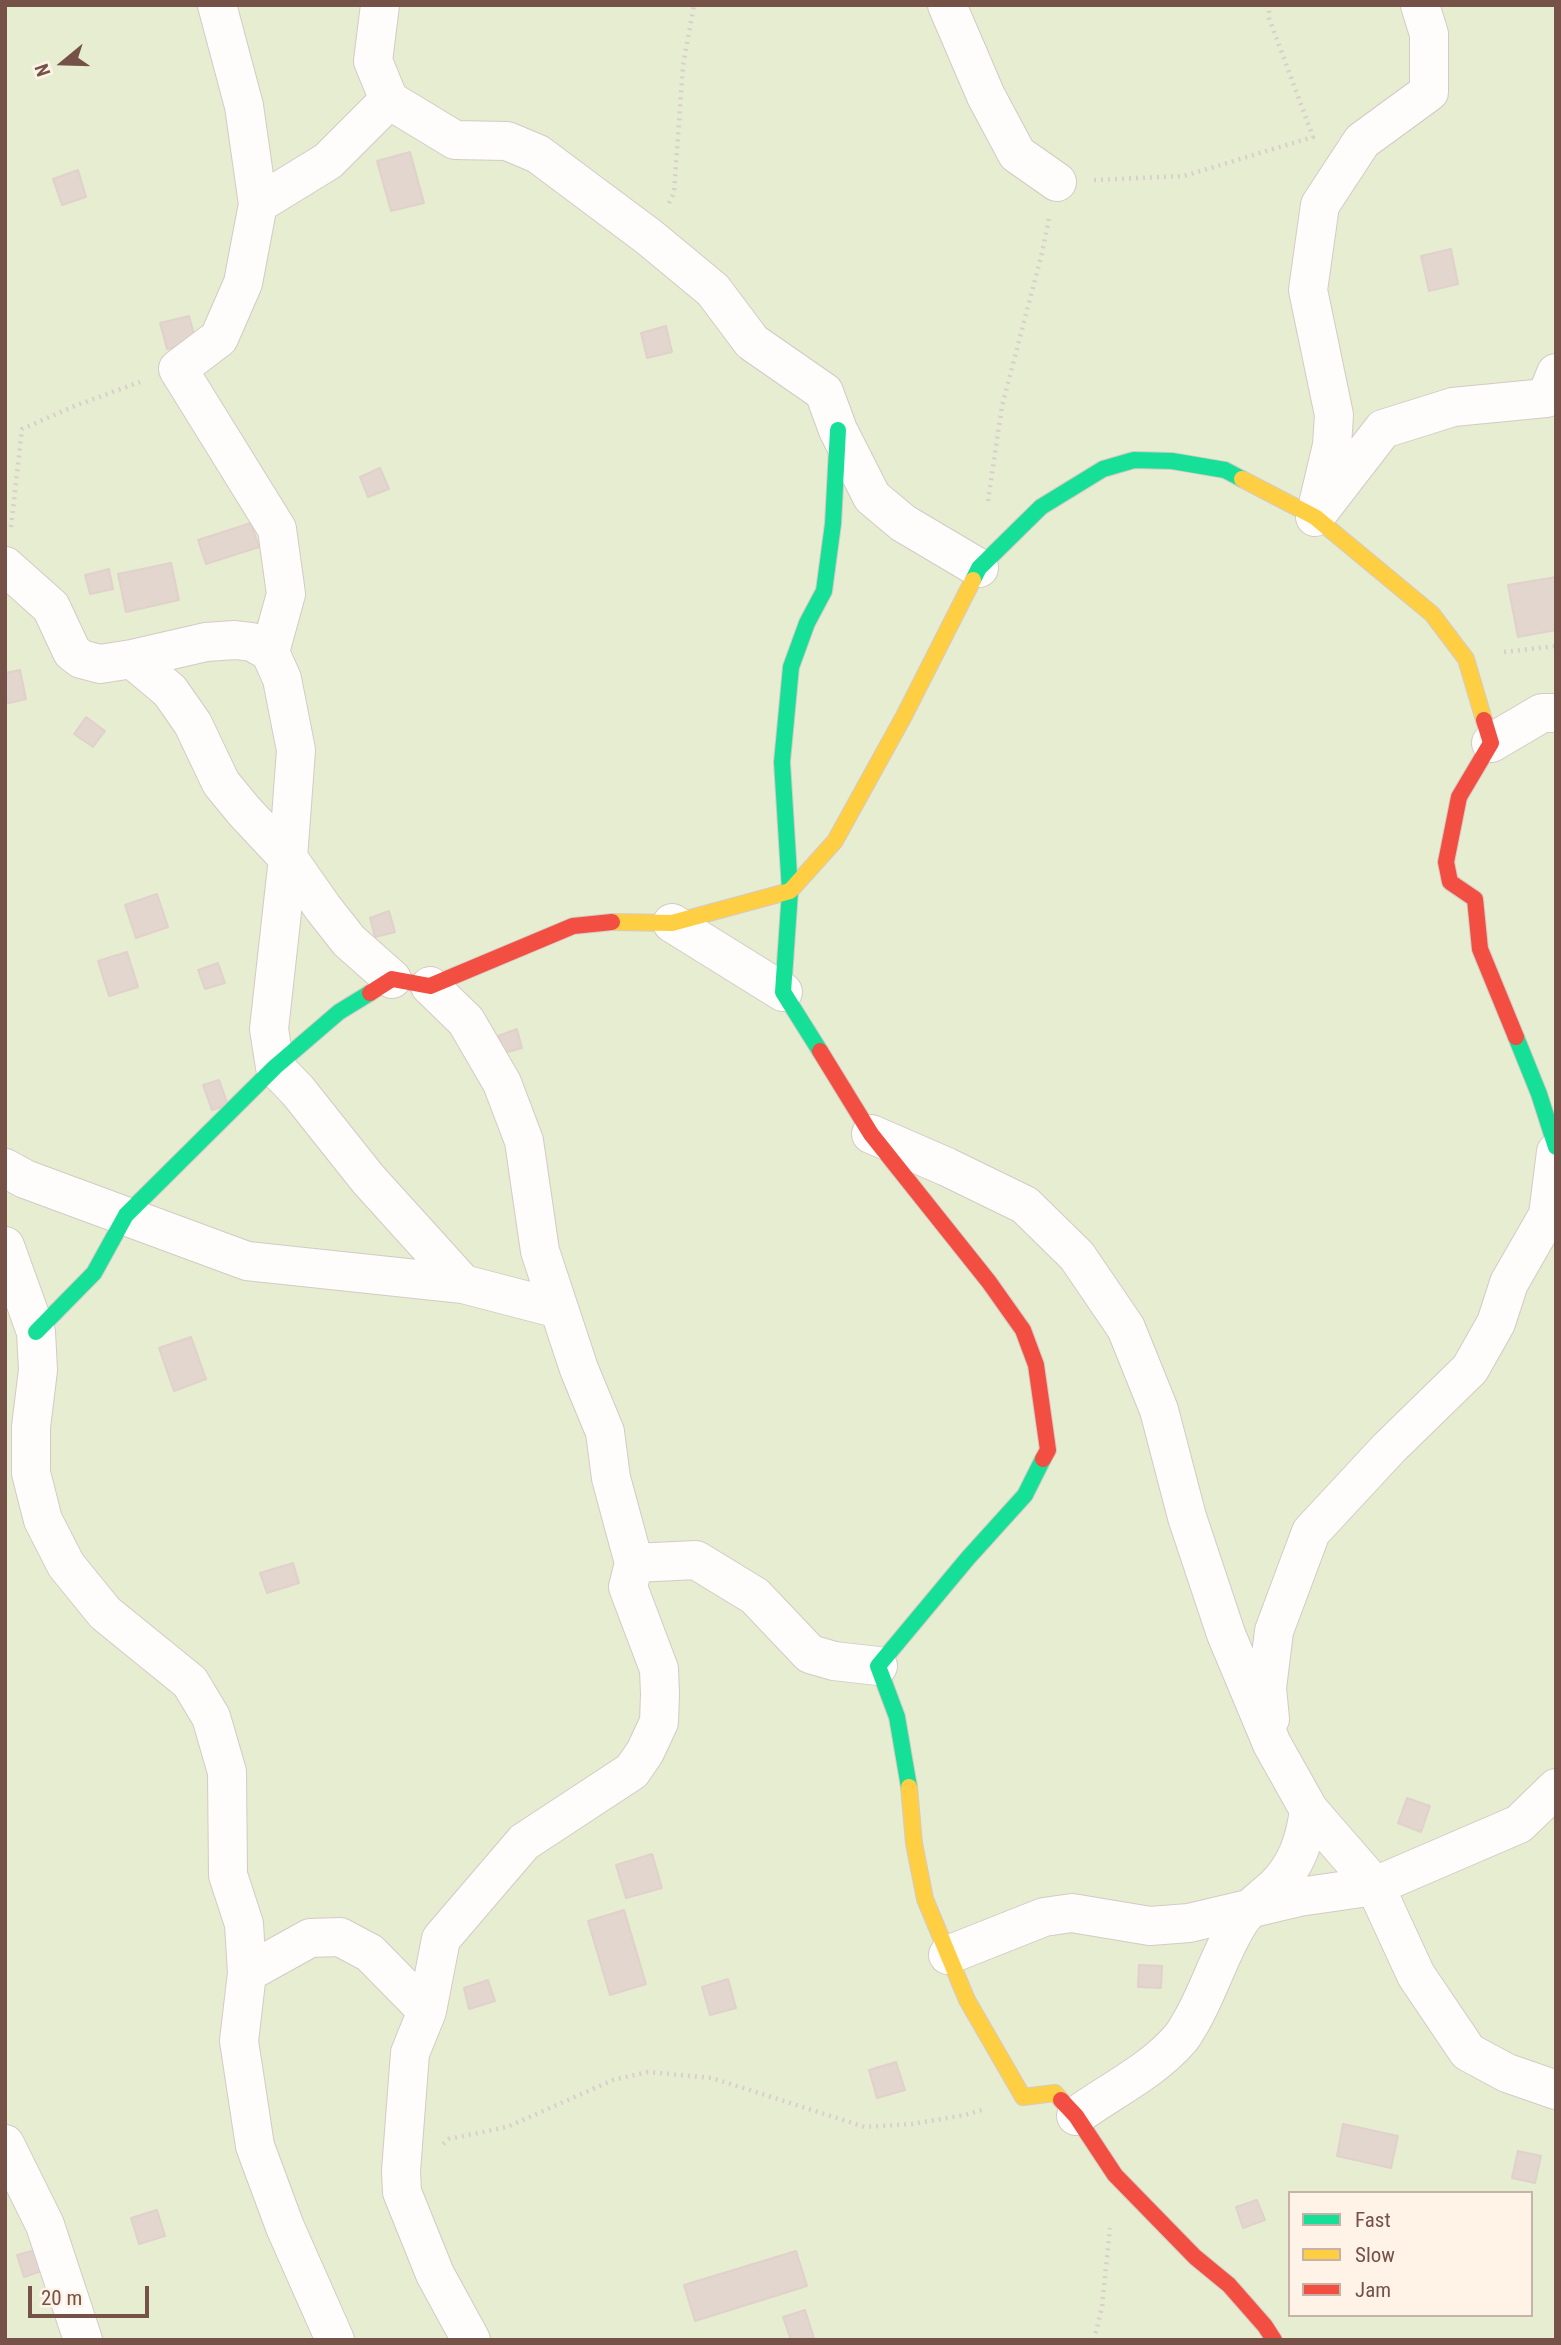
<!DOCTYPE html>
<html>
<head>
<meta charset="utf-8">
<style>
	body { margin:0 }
	#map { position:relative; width:1561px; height:2345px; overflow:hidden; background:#f7efe7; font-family:"Roboto Condensed",sans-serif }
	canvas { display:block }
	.frame { position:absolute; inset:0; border:7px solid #755147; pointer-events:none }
	.legend { position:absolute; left:1288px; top:2191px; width:245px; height:126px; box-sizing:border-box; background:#fff3e8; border:2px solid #c8b2a8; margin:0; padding:9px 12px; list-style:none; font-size:21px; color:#755147 }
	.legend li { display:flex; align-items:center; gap:14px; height:35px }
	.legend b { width:35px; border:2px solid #c8b2a8 }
	.north { position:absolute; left:28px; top:28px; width:70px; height:70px; -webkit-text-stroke:5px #fff3e8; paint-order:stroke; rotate:251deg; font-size:19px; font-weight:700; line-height:28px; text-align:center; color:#755147 }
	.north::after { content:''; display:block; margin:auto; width:24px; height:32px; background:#755147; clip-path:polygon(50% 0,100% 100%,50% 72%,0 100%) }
	.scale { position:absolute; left:28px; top:2286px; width:121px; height:32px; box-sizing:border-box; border:4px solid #755147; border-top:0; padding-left:9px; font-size:21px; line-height:24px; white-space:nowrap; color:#755147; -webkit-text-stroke:5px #fff3e8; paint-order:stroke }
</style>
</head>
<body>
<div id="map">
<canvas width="1561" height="2345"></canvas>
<div class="frame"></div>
<ul class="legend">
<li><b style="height:9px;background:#16e098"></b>Fast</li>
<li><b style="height:9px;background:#ffcf43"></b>Slow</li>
<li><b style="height:9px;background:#f24e42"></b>Jam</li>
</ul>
<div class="north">N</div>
<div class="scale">20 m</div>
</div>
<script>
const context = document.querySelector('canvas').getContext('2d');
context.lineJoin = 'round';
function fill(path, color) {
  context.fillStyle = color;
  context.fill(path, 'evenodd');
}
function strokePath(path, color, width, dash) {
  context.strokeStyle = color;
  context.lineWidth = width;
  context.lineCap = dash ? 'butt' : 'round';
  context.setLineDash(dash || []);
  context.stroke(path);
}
fill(new Path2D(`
	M5,5H1556V2340H5ZM1290,2193H1531V2315H1290Z`), '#e6edd1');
const building = new Path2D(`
	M410,152L424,203L391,211L377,161Z
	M78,170L86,197L62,205L53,179Z
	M1451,249L1458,284L1429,291L1421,256Z
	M189,316L196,342L167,349L160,323Z
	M666,326L672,352L647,358L641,333Z
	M380,468L389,489L368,497L360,477Z
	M251,523L259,547L206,564L198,540Z
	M171,563L179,600L126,612L118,574Z
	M109,569L113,589L90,594L85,575Z
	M1556,577V630L1518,637L1508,585Z
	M20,670L26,699L5,704V673Z
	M86,717L105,731L93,747L74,734Z
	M157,894L168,927L136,938L125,905Z
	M389,911L395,932L375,937L370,918Z
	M127,952L138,987L109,996L98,961Z
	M218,963L225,983L205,989L198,970Z
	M517,1029L522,1048L504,1053L498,1036Z
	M219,1080L228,1105L212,1110L203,1085Z
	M191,1337L206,1379L174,1391L159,1348Z
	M293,1563L299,1583L267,1593L260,1573Z
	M1407,1798L1430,1806L1421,1832L1398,1823Z
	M652,1854L662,1888L626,1898L616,1865Z
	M624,1910L646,1984L610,1995L588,1921Z
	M1139,1965L1162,1966L1161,1988L1138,1987Z
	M728,1979L736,2008L710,2015L702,1987Z
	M488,1980L495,2001L469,2009L464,1988Z
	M896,2062L905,2090L877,2098L869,2070Z
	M1343,2124L1398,2136L1391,2168L1337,2156Z
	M1518,2151L1541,2156L1535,2183L1512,2178Z
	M1257,2200L1265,2220L1243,2228L1236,2207Z
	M157,2210L165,2236L139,2244L131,2218Z
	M35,2250L42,2271L24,2277L17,2255Z
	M796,2251L807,2286L695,2321L684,2285Z
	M805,2310L814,2338L791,2340L783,2317Z`);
fill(building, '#e3d6cf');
strokePath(building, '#e0d1ca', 2);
const street = new Path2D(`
	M217,5L244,106L258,204L243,283L219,338L178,369L277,529L286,594L270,652L282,679L296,750L288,858L323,908L349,941L392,979
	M380,5L373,61L389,100
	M947,5L986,96L1017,154L1057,182
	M1420,5L1429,34V92L1362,141L1320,205L1308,290L1334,415L1332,445L1315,517L1383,429L1453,407L1546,398L1556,373
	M258,204L328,161L389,100L455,140L507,141L538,154L649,237L713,290L752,342L824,392L838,430L872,497L903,523L979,568
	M5,566L51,607L72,652L81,659L100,664L132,659L206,642L235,640L252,642L270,652
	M132,659L170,691L193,724L221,783L244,811L288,858L269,1029L275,1067L298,1091L368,1179L463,1284L559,1309
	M1491,743L1542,713H1556
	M672,923L783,992
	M430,986L466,1021L502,1083L524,1141L540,1251L579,1369L605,1432L611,1478L634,1563L628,1587L659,1669L660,1694L659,1722L645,1752L632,1771L524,1842L441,1939L427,2011L410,2053L401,2171L402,2192L435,2274L471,2340
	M871,1134L947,1167L1025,1205L1077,1256L1126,1328L1159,1410L1187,1517L1226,1634L1272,1744L1309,1810L1375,1886L1416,1975L1468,2052L1507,2073L1556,2090
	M5,1168L25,1179L247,1261L463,1284
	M5,1246L36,1332L38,1370L31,1427V1473L43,1520L66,1565L105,1613L190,1682L211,1717L227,1772L228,1875L244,1924L247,1973L310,1938L340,1937L370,1953L427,2011
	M634,1563L696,1560L755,1596L810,1654L834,1661L878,1666
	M1270,1719L1267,1688L1274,1631L1311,1532L1389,1448L1470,1369L1496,1323L1509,1283L1548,1215L1556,1152
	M948,1955L1044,1917L1072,1913L1150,1926L1189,1923L1299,1897L1375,1886L1519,1824L1556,1788
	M247,1973L239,2041L255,2146L285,2227L335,2340
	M1076,2116C1110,2091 1151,2072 1179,2040C1184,2035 1187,2028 1191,2022C1210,1989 1220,1952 1240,1921C1249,1907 1263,1898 1275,1887C1297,1865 1305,1840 1309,1810
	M5,2144L45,2225L83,2340`);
const fast = new Path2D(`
	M973,580L979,568L1041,507L1103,469L1134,460L1172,461L1225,470L1242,479
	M1516,1037L1539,1094L1556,1147
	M820,1051L783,992L790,891L782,762L791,667L807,623L824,591L833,524L838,430
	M36,1332L94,1273L126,1215L275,1067L339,1012L370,993
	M909,1787L897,1717L878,1666L968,1558L1025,1495L1043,1459`);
const slow = new Path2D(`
	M1242,479L1315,517L1432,614L1466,659L1484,720
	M612,922L672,923L790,891L835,841L904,716L973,580
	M909,1787L914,1843L925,1899L967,2000L1023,2097L1055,2093L1061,2100`);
const jam = new Path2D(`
	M1484,720L1491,743L1459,797L1446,862L1450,882L1475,899L1480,949L1516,1037
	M370,993L392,979L430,986L573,926L612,922
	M820,1051L871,1134L989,1282L1023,1330L1036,1365L1048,1450L1043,1459
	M1061,2100L1076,2116L1115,2175L1195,2257L1229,2285L1265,2326L1274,2340`);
strokePath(street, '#d5cac5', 40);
strokePath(fast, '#d6cac4', 18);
strokePath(slow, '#d6cac4', 18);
strokePath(jam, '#d6cac4', 18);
strokePath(new Path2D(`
	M1094,180L1184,176L1313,137L1269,18V5
	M669,203L674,193L683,65L694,5
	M988,501L1002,406L1042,253L1049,219
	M11,527L22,429L77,405L140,382
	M1504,652L1556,646
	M443,2144L449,2139L507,2127L613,2080L648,2072L712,2078L865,2127L912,2124L965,2115L985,2109
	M1094,2340L1102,2307L1110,2228`), '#d9cfcb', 4.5, [2, 5]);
strokePath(street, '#fefdfb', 38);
strokePath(fast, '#16e098', 16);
strokePath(slow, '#ffcf43', 16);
strokePath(jam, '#f24e42', 16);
</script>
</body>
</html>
